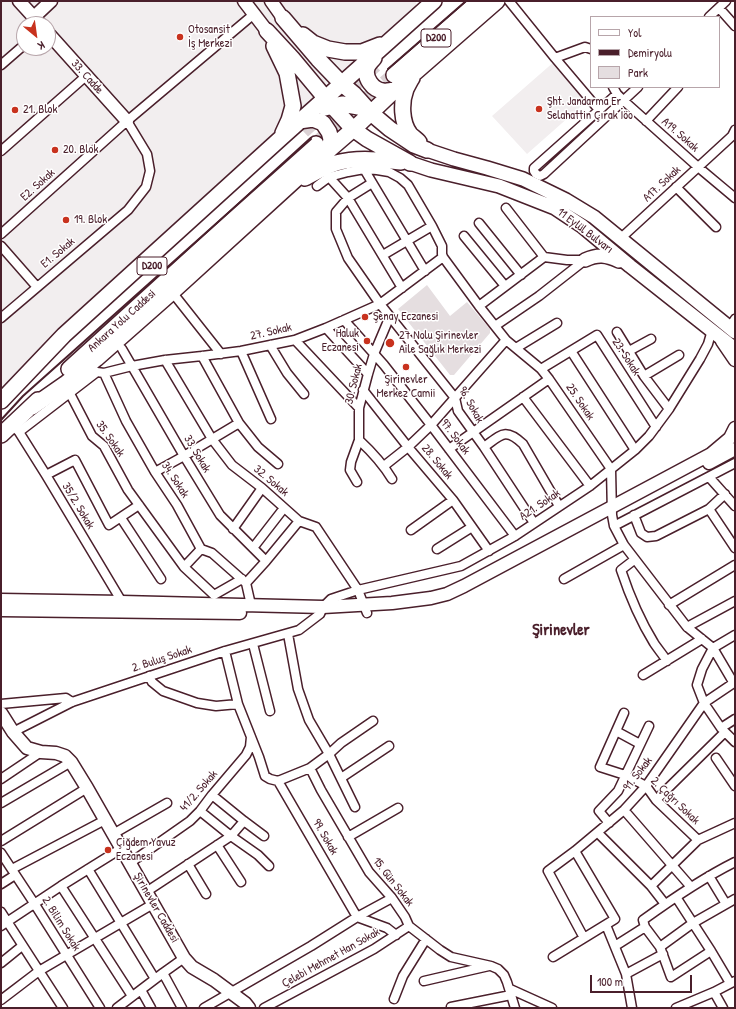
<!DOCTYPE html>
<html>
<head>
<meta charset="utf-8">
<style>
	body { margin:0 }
	#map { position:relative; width:736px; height:1009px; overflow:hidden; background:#fff; font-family:"Patrick Hand",sans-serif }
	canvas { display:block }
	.frame { position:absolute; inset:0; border:2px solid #4a1f2b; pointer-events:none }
	.legend { position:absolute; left:590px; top:16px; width:130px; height:72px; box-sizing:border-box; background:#fff; border:1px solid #b7a5aa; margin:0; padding:5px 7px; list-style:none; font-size:12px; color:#4a1f2b }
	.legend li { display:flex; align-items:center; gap:8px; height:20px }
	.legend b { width:20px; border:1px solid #b7a5aa }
	.north { position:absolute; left:16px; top:16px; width:40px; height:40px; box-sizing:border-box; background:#fff; border:1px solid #b7a5aa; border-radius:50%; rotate:151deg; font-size:11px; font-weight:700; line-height:16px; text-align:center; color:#4a1f2b }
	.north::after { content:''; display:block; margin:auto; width:14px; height:18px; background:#c8321e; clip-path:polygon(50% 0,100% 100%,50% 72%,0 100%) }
	.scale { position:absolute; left:590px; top:975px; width:102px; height:18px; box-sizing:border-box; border:2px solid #4a1f2b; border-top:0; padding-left:5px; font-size:12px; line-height:14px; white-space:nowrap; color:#4a1f2b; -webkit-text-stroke:3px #fff; paint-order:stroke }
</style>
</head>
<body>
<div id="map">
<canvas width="736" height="1009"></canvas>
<div class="frame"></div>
<ul class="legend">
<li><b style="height:5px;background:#fff"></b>Yol</li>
<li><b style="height:5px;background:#4a1f2b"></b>Demiryolu</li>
<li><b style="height:11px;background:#e5dee0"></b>Park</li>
</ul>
<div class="north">K</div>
<div class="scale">100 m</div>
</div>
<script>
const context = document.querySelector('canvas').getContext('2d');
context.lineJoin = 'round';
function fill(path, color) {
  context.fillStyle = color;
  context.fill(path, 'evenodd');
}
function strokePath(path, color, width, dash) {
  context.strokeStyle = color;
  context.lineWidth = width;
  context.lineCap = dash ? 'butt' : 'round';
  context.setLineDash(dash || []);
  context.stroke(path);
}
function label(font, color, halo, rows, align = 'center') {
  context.font = font + ' "Patrick Hand",sans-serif';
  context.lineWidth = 3;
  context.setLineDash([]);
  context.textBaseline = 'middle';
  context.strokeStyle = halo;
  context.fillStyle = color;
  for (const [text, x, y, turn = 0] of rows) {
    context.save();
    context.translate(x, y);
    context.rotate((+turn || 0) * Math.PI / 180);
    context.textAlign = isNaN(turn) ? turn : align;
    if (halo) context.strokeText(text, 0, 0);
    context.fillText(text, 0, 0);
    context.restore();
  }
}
fill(new Path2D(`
	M1,1H416L417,11L1,387ZM24,24H48V48H24Z
	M555,61L587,101L527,154L492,116Z`), '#f2eeef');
fill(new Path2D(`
	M427,285L450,316L467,302L490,329V333L454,375H450L398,309Z`), '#e5dee0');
strokePath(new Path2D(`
	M303,131L375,65
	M316,144L394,75`), '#dbd2d5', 15, [15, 8]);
const street = new Path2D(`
	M509,1L555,58L585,47L591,49
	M719,8L735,26
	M709,17L726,1
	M555,58L599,110
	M1,65L24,45
	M613,87L617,94L624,101L698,167L735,198
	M617,94L534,168V171L536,174L540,176L544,174L638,87
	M646,121L678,87
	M1,151L86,76
	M364,169L425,271
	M329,177L348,198L402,288
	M372,183L348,198L336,212V229L348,258L380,304L455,398L458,411L484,447L534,523
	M317,186L329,177L348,172L364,169L377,170L389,172L400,178L408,185L432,226L442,246V254L443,257L479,306L506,340L541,369L549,379L611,469L612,515L614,526L624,545L687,627L713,648L733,682
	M676,187L716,227
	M506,208L544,257
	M479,223L521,275
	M1,234L127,121L254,14
	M464,236L505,286
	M621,238L732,136L735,130
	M1,246L37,287
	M383,255L432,226
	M172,292L221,354
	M479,306L544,257L567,260H585
	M1,318L128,210L146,187L150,171L147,154L127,121
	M344,320L384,365L431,425L515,536
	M495,326L539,296L585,260
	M326,328L368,374
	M729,328L735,319
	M617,332L644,376L669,409
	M295,340L359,408
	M270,345L287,373L304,394
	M516,348L557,323
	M122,349L184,456L220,515L266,561
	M241,351L271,419
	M571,351L635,450
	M629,351L651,339
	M202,356L239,423L258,447L278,464
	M165,360L212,439L232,465L262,488L299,521L316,527L358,590L367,613
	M86,367L97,372L104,373L132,366L165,360L202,356L241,351L295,340L326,328L380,304L443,257
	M541,369L597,335L656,427
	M104,373L126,421L155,472L177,505L201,549L212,553L246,583
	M644,376L679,355
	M65,384L92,436L104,446L128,490L184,567L201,549
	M363,390L408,447L453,500L489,551
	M523,397L590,486
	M12,425L19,432L46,475L122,602
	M19,432L97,372
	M359,440C372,452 383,464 392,479
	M484,447C501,435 505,427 523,444L559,506
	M449,449L549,379
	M384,466L408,447L431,425L506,340
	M155,472L184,456L239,423
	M46,475L75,460L109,525L139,505
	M709,477L735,506
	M357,482L350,470L351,462L359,440V408L368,374L374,354L390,316
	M709,509L735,548
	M634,515L641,533L647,537L656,536L709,509L725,494
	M121,518L161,579
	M614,526L735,463
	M233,529L262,488
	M411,530L453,500
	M253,548L284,508
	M437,549L472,527
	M634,560L621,570C629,594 641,622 654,643C658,649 663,655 667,661
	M184,567L214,595L242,579
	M564,579L624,545
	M251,605L246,583L266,561L299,521
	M669,605L735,565
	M687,627L735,601
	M288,634L298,689L309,720L329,754L355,807
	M253,644L270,711
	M713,648L702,669L697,685L704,703L721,728L735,742
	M713,648L735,635
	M225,651L238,704L259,757L265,776L270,779L278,781L357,917L387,928L396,935
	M643,675L702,639
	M149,676L152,682L163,691L197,703L216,706L238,704
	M1,704L66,698L72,702
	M624,713L600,767L625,775L646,786L656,800L698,840
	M721,728L735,719
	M616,731L640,744
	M13,732L72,702L225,651L299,630L320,614L323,607L331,599L358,590L461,566L515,536L590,486L635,450L649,436L669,409L700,359L708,344L712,330
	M716,758L735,786
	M310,768L321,790L369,872L392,898L405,917L409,926L440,950L451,957L491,966L498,969L504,975L507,982L515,1008
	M341,778L389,746
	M1,779L41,752
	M278,781L310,768L329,754L341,743L373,721
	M212,795L244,821L264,836
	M656,800L725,732
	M1,803L71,762
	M624,810L691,887
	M200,811L231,836L258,855L269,866
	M609,823L599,811L618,791L649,726
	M598,833L651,886L665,904
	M113,834L167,803
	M348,837L398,808
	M1,841L87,788
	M217,845L241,882
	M1,853L34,903L100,1008
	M130,863L190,821L200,811L212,795L246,755L250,747L251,737
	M188,864L206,894
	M12,869L105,820
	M88,869L155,979
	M709,876L726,904
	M1,884L15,875
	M61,886L132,996
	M651,886L698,840L735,823
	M146,892L231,836L244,821
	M676,897L711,951L730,983
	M1,912L63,1008
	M606,925L626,974L632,1008
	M1,926L61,886L122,848
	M645,927L660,947L671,977L711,951
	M584,938L548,871L575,851L624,810L646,786L704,703L735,682
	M615,946L645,927L643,920C672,899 703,878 735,862
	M660,947L693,923L735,899
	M553,957L615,919L575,851
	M1,963L22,946
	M163,973L182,1008
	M626,974L663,954
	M424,981L467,971L489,966
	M510,989L552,1008
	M141,990L151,1008
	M714,992L723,1008
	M394,999L403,976L426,939
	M1,1000L39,971L153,904
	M451,1007L511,995
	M117,1008L163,973L184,958
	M204,1008L311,946L357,917L392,898
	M264,1008L374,949L409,926
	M676,1008L714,992L735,981`);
const secondary = new Path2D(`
	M19,1L40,24
	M244,1L267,31
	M271,1L283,18
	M34,17L51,1
	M48,33L127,121
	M722,341L735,360
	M709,463L735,449
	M1,600L122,602L323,607L392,603L431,598L447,594L464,586L711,454L730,438L735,428
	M1,610L240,613
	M1,713L13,732L27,748L41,752L56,753L65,756L71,762L87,788L184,958L192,967L214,980L245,1003L249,1008`);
const primary = new Path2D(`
	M427,150L454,159L487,168L523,179L566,200L594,217L735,332
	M410,163L431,170L499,186L555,208L582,226L630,266L735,349
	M585,260C598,254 606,255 619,261`);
const highway = new Path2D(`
	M283,18L318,59L342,84L354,94L371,113L390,129L414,145L427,150
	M267,31L292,58L332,106L353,129L367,139L410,163
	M303,35L313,43L328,49L345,52H362L380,45
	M274,46L287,73L293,106L289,120L283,133
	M374,58C372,61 368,64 367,68C364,78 373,90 383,91C387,92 391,90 395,90
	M394,75L479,1
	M412,78C410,81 408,85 406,89C401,102 401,122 410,134C413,137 416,139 419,142
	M325,108L342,104L364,108L369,111
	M299,121L313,119L323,123L329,132L331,139L329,150
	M305,178C314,173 326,166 336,163C358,157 379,160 401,162
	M69,369L316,144
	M1,401L64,335L281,138L434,1
	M32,407L65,384L96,359L172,292L306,170L358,125L395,90L497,1
	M1,435L38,400`);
strokePath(street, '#4a1f2b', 11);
strokePath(secondary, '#4a1f2b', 15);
strokePath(primary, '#4a1f2b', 16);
strokePath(highway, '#4a1f2b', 18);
strokePath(street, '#fff', 8);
strokePath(secondary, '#fff', 12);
strokePath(primary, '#fff', 13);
strokePath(highway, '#fff', 15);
strokePath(new Path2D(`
	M388,69L466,1
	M1,420L23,396L311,139`), '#4a1f2b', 2);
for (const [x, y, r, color] of [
	[180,37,4,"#c8321e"],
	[539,109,4,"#c8321e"],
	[15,110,4,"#c8321e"],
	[55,150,4,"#c8321e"],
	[66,220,4,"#c8321e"],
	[365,317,4,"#c8321e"],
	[367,341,4,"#c8321e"],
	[390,343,5,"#c8321e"],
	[406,367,4,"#c8321e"],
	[108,850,4,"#c8321e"]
]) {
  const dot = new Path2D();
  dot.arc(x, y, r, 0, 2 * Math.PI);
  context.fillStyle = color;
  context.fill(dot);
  strokePath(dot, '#fff', 1.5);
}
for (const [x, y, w] of [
	[436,38,30],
	[152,266,30]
]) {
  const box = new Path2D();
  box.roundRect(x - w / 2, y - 9, w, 18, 3);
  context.fillStyle = '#fff';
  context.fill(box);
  strokePath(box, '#4a1f2b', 1);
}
label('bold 11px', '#4a1f2b', null, [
	["D200",436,38],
	["D200",152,266]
]);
label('12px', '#4a1f2b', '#fff', [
	["Otosansit",188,30],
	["İş Merkezi",188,44],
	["Şht. Jandarma Er",547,102],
	["Selahattin Çırak İöo",547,116],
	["21. Blok",23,110],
	["20. Blok",63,150],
	["19. Blok",74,220],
	["Şenay Eczanesi",373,317],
	["Haluk",359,334,"right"],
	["Eczanesi",359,348,"right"],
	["27 Nolu Şirinevler",399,336],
	["Aile Sağlık Merkezi",399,350],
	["Şirinevler",406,380,"center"],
	["Merkez Camii",406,394,"center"],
	["Çiğdem Yavuz",116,843],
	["Eczanesi",116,857]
], 'left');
label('12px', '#4a1f2b', '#fff', [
	["33. Cadde",87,77,48],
	["A19. Sokak",680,135,41],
	["A17. Sokak",662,184,-43],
	["E2. Sokak",38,185,-42],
	["11 Eylül Bulvarı",585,231,37],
	["E1. Sokak",58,253,-40],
	["Ankara Yolu Caddesi",122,321,-42],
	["27. Sokak",271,332,-13],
	["23. Sokak",626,357,57],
	["30. Sokak",354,384,-76],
	["25. Sokak",580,402,56],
	["96. Sokak",471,405,61],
	["97. Sokak",455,437,53],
	["35. Sokak",110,439,55],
	["33. Sokak",197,454,59],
	["28. Sokak",437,462,50],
	["34. Sokak",175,480,57],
	["32. Sokak",271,481,40],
	["A21. Sokak",540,505,-34],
	["35/2. Sokak",78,506,59],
	["2. Buluş Sokak",162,659,-18],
	["91. Sokak",638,774,-52],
	["41/2. Sokak",199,791,-49],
	["2. Çağrı Sokak",675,801,44],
	["99. Sokak",325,837,60],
	["15. Gün Sokak",393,882,52],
	["Şirinevler Caddesi",156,908,60],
	["2. Bilim Sokak",61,924,58],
	["Çelebi Mehmet Han Sokak",331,958,-29]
]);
label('bold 16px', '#4a1f2b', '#fff', [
	["Şirinevler",561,631]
]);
</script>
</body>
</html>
